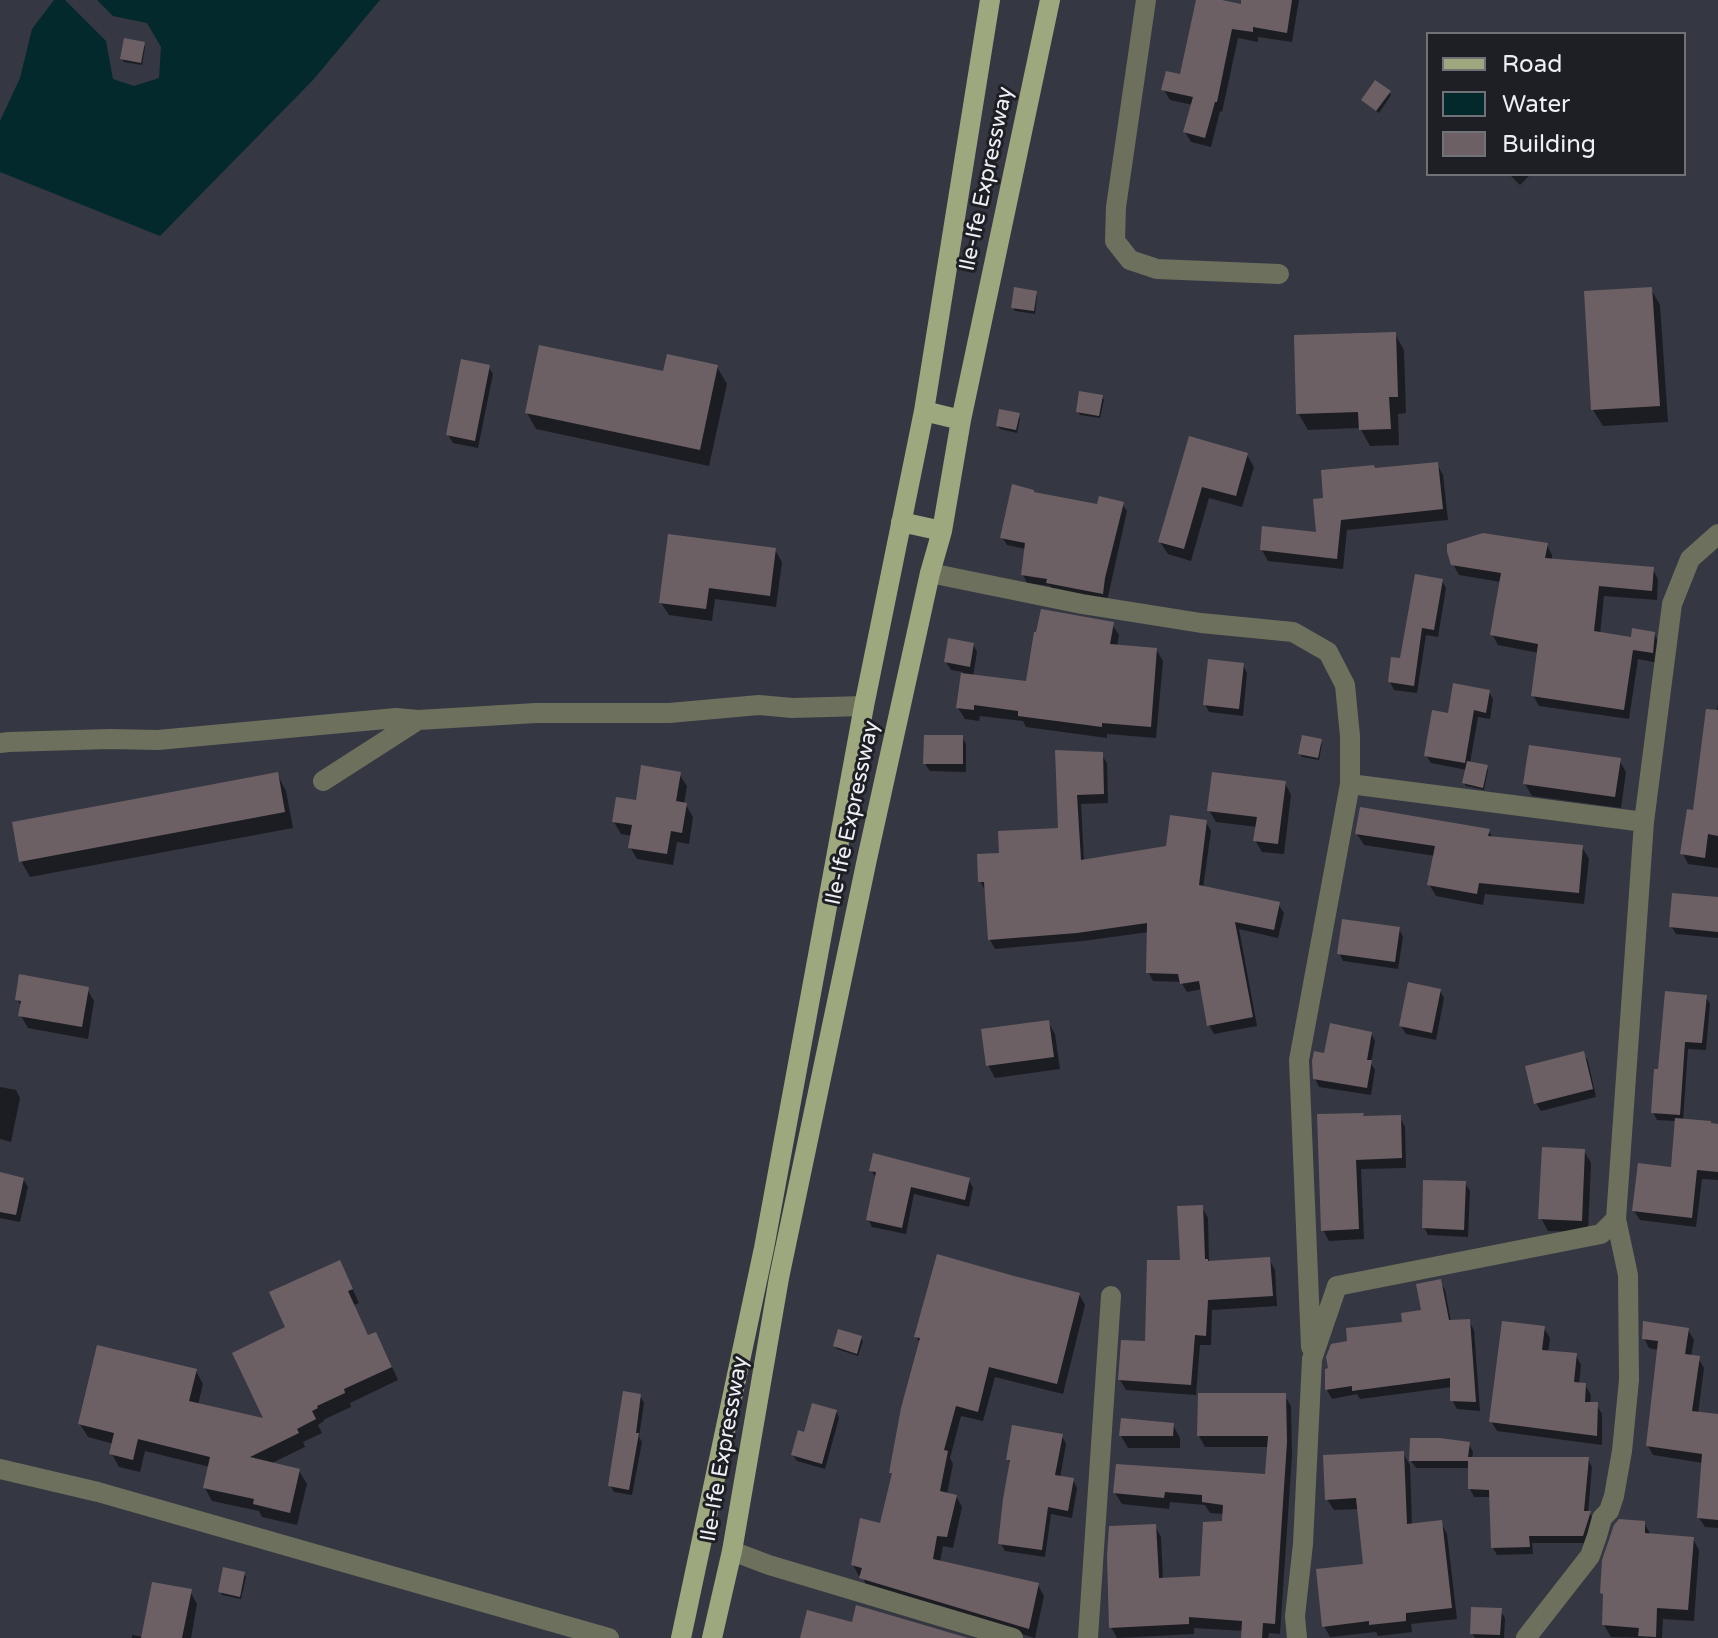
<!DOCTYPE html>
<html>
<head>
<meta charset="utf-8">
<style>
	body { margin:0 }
	#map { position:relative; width:1718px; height:1638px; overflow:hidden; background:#353742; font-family:"Varela Round",sans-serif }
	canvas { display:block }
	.legend { position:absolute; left:1426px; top:32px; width:260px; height:144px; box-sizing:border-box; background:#1e1f24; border:2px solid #717278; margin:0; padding:10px 14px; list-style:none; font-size:24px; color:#eeeff6 }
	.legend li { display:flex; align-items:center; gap:16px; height:40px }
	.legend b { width:40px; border:2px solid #717278 }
</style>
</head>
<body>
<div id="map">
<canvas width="1718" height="1638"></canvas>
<ul class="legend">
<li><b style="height:10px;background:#9ea87f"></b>Road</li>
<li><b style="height:22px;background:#04292d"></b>Water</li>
<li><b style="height:22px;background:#6d6065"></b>Building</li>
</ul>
</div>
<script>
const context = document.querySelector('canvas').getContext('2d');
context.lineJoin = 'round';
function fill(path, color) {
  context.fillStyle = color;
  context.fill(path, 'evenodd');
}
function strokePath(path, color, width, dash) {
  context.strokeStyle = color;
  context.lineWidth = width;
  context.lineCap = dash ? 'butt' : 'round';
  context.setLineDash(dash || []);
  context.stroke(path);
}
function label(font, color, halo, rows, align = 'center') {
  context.font = font + ' "Varela Round",sans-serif';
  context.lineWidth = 6;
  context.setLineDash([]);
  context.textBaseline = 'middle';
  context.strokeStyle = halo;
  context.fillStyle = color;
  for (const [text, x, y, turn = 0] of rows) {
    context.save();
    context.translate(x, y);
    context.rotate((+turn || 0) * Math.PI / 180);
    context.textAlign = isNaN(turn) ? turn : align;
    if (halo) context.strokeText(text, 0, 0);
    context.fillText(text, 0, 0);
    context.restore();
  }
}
fill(new Path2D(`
	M54,0H65L106,41L113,79L134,86L159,78L161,47L147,23L113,16L97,0H380L313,80L160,236L0,172V121L20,78L32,29Z`), '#04292d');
fill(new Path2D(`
	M1198,0H1212L1242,6L1243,0H1299L1292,42L1258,37V42L1238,38L1222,112L1220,111L1211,147L1191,142L1185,132L1193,105L1170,100L1164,90L1182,76Z
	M143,44L145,47L142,65L124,62L122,59Z
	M1389,92L1391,95L1379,113L1365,103Z
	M1509,174H1531L1520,185Z
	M1651,289L1660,305L1668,422L1603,426L1593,410Z
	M1035,293L1037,296L1035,314L1015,311L1013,308Z
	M1395,334L1404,350L1406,413L1398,414L1399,445L1370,446L1360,428L1308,430L1298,413Z
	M488,366L493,374L478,448L453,443L448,435Z
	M717,367L727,384L709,466L536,429L527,413L665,374Z
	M1102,397L1104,400L1100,418L1080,415L1078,412Z
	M1019,415L1020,418L1017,433L1000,429L998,426Z
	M1190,439L1247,455L1254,467L1242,507L1209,498L1191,561L1168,554L1160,542Z
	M1437,464L1443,475L1448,520L1347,530L1343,569L1268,561L1262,550L1319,534L1325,500L1375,470Z
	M1035,494L1098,506L1122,504L1127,511L1107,601L1053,591L1050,586L1027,583L1023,575L1026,549L1007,545L1002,537Z
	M1547,545L1552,555V561L1653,569L1658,580L1657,600L1604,596L1600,634L1632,639L1654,634L1660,644L1658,663L1638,659L1629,719L1539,706L1533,695L1539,653L1498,645L1492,634L1501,582L1459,575L1453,564Z
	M775,550L782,562L776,607L715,599L712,621L669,615L661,603Z
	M1442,581L1446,588L1438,637L1426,635L1417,693L1394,690L1390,682Z
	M1112,624L1119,635L1117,646L1156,649L1163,661L1156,738L1107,734V738L1026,727L1023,721L980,716L979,721L965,719L958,708L963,672L951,670L946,662L973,644L977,652L973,677L1028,683Z
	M1243,665L1247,673L1243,716L1209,712L1205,704Z
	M1489,692L1493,699L1490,719L1478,717L1470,763L1486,767L1488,770L1484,790L1466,786L1464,783L1467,770L1431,763L1426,755L1449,715Z
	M1718,704V868L1688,864L1683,854L1695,812Z
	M962,737L966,744V772L930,771L925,764Z
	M1320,741L1322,744L1319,760L1302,757L1300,754Z
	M1057,752L1101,754L1107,763L1108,803L1081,804L1084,861L1168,848L1206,822L1211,831L1203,888L1278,904L1284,913L1278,938L1239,929L1257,1026L1214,1034L1209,1025L1202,989L1187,992L1181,982L1153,981L1148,972L1149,932L1083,941L995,949L990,940L985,890L980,881L1001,855L1060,830Z
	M1619,760L1626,772L1621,808L1532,796L1525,784Z
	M277,774L286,791L293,828L30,877L21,861Z
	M679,774L687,786L684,804L686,805L693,817L689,844L677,842L673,865L637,859L630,847L632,836L621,834L614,822L638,802Z
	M1285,783L1291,795L1284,854L1262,852L1255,840L1257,827L1216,822L1209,810Z
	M1488,830L1493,838L1582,847L1589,859L1584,904L1485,894L1483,905L1436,896L1429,884L1435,856L1364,845L1357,834Z
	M1718,899V938L1676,934L1671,926Z
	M1399,929L1403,937L1398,969L1343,961L1339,953Z
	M87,989L94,1001L88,1039L28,1028L21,1016L22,1008L17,999Z
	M1440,991L1444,998L1436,1040L1406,1034L1401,1026Z
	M1706,997L1710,1004L1706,1050L1688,1049L1683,1121L1718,1125V1180L1702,1179L1696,1227L1640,1220L1634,1211L1673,1169L1676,1121L1657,1120L1653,1112L1660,1071Z
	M1048,1022L1055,1034L1060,1069L995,1078L988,1065Z
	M1371,1033L1375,1041L1371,1063L1375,1070L1371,1095L1319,1087L1315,1079L1326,1055Z
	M1583,1053L1588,1061L1596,1097L1541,1111L1536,1103Z
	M0,1087L16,1090L20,1098L11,1142L0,1139Z
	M1362,1115L1364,1118L1400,1117L1405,1127L1406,1168L1361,1169L1364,1239L1329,1241L1323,1230Z
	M1584,1151L1591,1163L1588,1232L1548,1231L1541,1218Z
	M871,1170L969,1180L973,1188L969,1207L914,1194L906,1234L872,1227L868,1219L876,1178Z
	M0,1177L23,1179L28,1187L20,1222L0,1218Z
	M1465,1183L1470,1191L1468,1237L1428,1235L1424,1227Z
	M1202,1207L1208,1218L1209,1263L1269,1259L1275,1270L1277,1306L1212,1310L1211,1345H1200L1196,1395L1126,1390L1120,1380L1147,1344Z
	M346,1275L359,1303L354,1305L369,1337L383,1347L398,1380L350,1403L351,1407L323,1420L324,1421L318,1425L322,1433L303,1442L305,1447L270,1464L299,1471L307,1484L297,1525L262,1517L259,1511L212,1501L205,1488L210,1467L145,1451L140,1472L119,1467L112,1454L114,1444L88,1437L80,1424L196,1371L203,1384L198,1405L267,1421L287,1328Z
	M1440,1281L1445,1290L1451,1322L1469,1321L1474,1330L1480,1411L1457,1409L1452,1400V1387L1360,1399L1357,1394L1332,1399L1327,1390V1371L1423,1312Z
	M1079,1294L1085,1305L1063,1394L995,1377L983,1421L961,1416L950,1458L953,1464L947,1494L956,1496L962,1507L953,1548L943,1546L940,1562L1038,1585L1044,1596L1035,1638L868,1589L862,1576H859L853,1565L882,1525L893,1476L891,1472L920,1343L916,1336Z
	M1544,1328L1550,1338L1548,1353L1576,1355L1581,1365L1579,1385H1585L1591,1395L1590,1404H1596L1602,1414V1445L1497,1431L1491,1421Z
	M1688,1330L1694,1340L1691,1357L1698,1358L1704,1368L1698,1414L1718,1416V1528L1705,1527L1699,1518L1703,1463L1653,1455L1648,1446L1659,1350L1649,1348L1644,1338Z
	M861,1338L863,1341L858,1356L837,1349L835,1346Z
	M1284,1395L1291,1406L1292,1455L1280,1634L1269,1633L1268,1638H1243L1244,1631L1194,1628V1634L1117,1638L1111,1627L1155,1526L1161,1537L1163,1580L1201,1578L1224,1523V1514L1210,1513L1205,1505L1170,1502L1169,1509L1122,1504L1115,1493L1266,1476L1269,1447H1205L1199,1436Z
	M640,1396L644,1403L639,1437L642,1442L632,1495L614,1492L610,1485Z
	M836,1411L839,1418L825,1469L797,1461L793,1455L805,1435Z
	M1173,1425L1180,1438V1448H1128L1121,1436Z
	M1062,1436L1066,1444L1060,1478L1073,1480L1077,1488L1072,1518L1051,1514L1045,1557L1005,1551L1001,1544L1011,1465L1008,1459Z
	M1469,1444L1473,1452L1472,1459H1588L1592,1467L1588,1513H1590L1594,1521L1587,1543H1532L1533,1554L1497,1555L1493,1548L1491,1497H1474L1470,1489V1468H1416L1411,1461Z
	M1403,1453L1410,1465L1412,1525L1441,1522L1447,1534L1457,1619L1411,1624L1412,1632L1378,1636L1376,1632L1330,1637L1324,1626L1365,1566L1359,1509L1334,1510L1327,1499Z
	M1644,1523L1651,1535L1693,1539L1699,1550L1694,1621L1663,1619L1662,1638L1611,1637L1604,1625L1605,1597L1602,1593Z
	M244,1574L246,1577L241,1599L222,1595L220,1591Z
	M190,1591L197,1604L191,1638H132V1635L143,1637Z
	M1500,1610L1505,1618L1504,1638H1475L1472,1633Z`), '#0007');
fill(new Path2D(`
	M1196,0H1222L1241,4V0H1292L1287,33L1253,27V32L1232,29L1217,102H1215L1205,138L1183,132L1193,97L1161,90L1166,71L1180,74Z
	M124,38L145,42L141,63L120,59Z
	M1375,80L1391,91L1376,111L1361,100Z
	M1014,287L1037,291L1034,311L1011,308Z
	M1652,287L1660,406L1591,410L1584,291Z
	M1396,332L1398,397H1389L1391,429L1359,430L1358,412L1296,414L1294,335Z
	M539,345L663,371L667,354L718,365L700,450L525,413Z
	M461,359L490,365L475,441L446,435Z
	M1079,391L1103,395L1099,416L1076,412Z
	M999,409L1020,413L1016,430L996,426Z
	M1189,436L1248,453L1236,496L1202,487L1184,549L1158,542Z
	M1438,462L1443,509L1341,520L1337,559L1260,550L1262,526L1316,532L1313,499L1323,498L1321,470L1374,465L1375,468Z
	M1012,484L1034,490V492L1097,504L1099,496L1124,502L1105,578L1103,594L1046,583L1047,579L1021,575L1025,543L1000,538Z
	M1483,533L1548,543L1545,558L1654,567L1652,591L1599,586L1594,631L1631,637L1632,628L1655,632L1653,653L1633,650L1624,710L1531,696L1538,644L1490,635L1501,573L1451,565L1447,552V544Z
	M668,534L776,548L770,596L709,588L706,609L659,603Z
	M1415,574L1443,579L1434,630L1422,628L1414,686L1388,682L1391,657L1400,658Z
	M1041,609L1114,622L1110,644L1157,648L1151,727L1102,723V727L1018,716V711L974,705V710L956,708L961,673L1026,681L1034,632H1036Z
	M948,638L974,643L970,667L944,662Z
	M1208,659L1244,663L1239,709L1203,705Z
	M1453,683L1490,690L1486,713L1474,710L1465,763L1424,756L1432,710L1448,713Z
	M1706,709L1718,710V836L1708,834L1705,858L1680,854L1687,809L1693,810Z
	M924,735H963V764H923Z
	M1302,735L1322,739L1318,758L1298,754Z
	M1529,745L1621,758L1615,797L1523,784Z
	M1055,750L1103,752L1104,794L1077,795L1081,860L1166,846L1170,815L1207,820L1199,885L1280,902L1274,930L1235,922L1253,1017L1207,1026L1199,981L1180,984L1178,974L1146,973L1147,923L1077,933L988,940L984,882H978L977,854L999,853L998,831L1058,828Z
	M1467,761L1488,765L1483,788L1462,783Z
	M641,765L681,772L676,801L687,803L682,833L671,831L667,854L628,848L632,825L612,822L616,797L636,800Z
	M278,772L285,812L19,862L12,822Z
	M1212,772L1286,781L1278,844L1253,841L1257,817L1207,811Z
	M1360,807L1490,829L1488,836L1583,845L1579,893L1479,883L1477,894L1427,885L1435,846L1355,834Z
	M1672,893L1718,897V932L1669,927Z
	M1342,919L1400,927L1395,962L1337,954Z
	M19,974L89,987L82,1027L18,1016L21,1001L15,1000Z
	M1408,982L1441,989L1432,1033L1399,1026Z
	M1665,991L1707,995L1702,1043L1685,1042L1680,1115L1651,1113L1654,1069H1658Z
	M1049,1020L1054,1057L986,1066L981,1029Z
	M1330,1023L1372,1032L1367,1060H1372L1367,1088L1313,1079L1312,1061L1314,1051L1324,1053Z
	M1584,1051L1593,1089L1534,1104L1525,1066Z
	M1364,1113L1363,1116L1401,1115L1402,1158L1356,1160L1359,1229L1321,1231L1317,1114Z
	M1675,1118L1711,1121V1123L1718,1124V1172L1697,1170L1692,1218L1632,1211L1638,1163L1671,1167Z
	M1542,1147L1585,1149L1582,1221L1538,1219Z
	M873,1153L970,1178L965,1200L911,1187L902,1228L866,1220L876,1172L869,1171Z
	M0,1172L24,1178L16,1215L0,1212Z
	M1423,1180L1466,1181L1464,1230L1422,1228Z
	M1203,1205L1205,1259H1208V1261L1270,1257L1273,1296L1208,1300L1206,1336L1195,1335L1191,1385L1118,1380L1121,1340L1145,1341L1147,1260H1180L1177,1206Z
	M937,1254L1014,1276L1080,1293L1057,1384L989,1367L978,1412L956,1406L944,1450L948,1451L940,1491L957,1495L947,1537L937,1536L933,1559L1039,1583L1029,1629L859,1578L862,1568L851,1565L860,1518L880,1523L892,1473H889L901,1408L920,1338L914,1337Z
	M340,1260L353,1289L348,1291L368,1335L376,1332L392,1367L344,1389L345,1393L317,1406L318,1408L312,1411L316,1419L297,1429L299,1433L250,1457L300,1469L290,1513L253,1504L254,1499L203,1488L210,1457L138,1439L133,1460L109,1454L114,1433L78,1424L97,1345L197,1369L189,1401L263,1418L232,1353L285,1327L269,1292Z
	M1441,1279L1449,1320L1470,1319L1476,1402L1450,1401V1378L1352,1391V1386L1325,1390V1369L1328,1368L1326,1357L1331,1344L1347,1341L1346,1328L1402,1322L1401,1313L1421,1310L1416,1284Z
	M1502,1321L1545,1326L1542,1350L1577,1353L1574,1382L1586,1383L1585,1402H1598L1597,1436L1489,1422Z
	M1643,1321L1689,1328L1685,1354L1700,1356L1692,1411L1718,1414V1520L1697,1518L1702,1454L1646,1446L1658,1341L1642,1339Z
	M838,1329L862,1336L857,1354L833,1346Z
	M623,1391L641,1394L636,1433H639L629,1490L608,1486Z
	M1198,1393H1286L1287,1442L1275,1624L1263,1623L1262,1638H1241L1242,1621L1189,1617V1624L1109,1628L1107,1556L1109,1526L1156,1524L1159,1578L1200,1576L1203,1522L1222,1521L1223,1505L1202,1502V1495L1165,1492L1164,1498L1113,1493L1116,1464L1265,1474L1268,1436H1197Z
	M812,1403L837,1410L822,1464L791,1455L798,1430L804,1432Z
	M1121,1418L1174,1423L1173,1436H1119Z
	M1012,1425L1063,1434L1055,1475L1074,1478L1068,1511L1048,1507L1042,1550L998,1544L1003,1499L1010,1460H1006Z
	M1410,1438H1440L1470,1442L1468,1457H1589L1584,1511H1591L1583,1536H1529L1530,1547L1491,1548L1489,1490L1468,1489V1458V1461H1409Z
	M1404,1451L1407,1524L1442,1520L1452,1608L1406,1613V1621L1369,1625V1621L1322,1627L1316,1569L1363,1564L1356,1498L1325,1500L1323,1455Z
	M1619,1519L1645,1521V1533L1694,1537L1688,1610L1657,1608L1656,1637L1638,1636L1639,1628L1602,1625L1603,1594L1600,1593L1602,1560L1614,1525Z
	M223,1567L245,1572L240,1597L218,1592Z
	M152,1582L192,1589L182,1638H141Z
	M856,1605L968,1638H800L807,1610L852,1622Z
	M1471,1607L1502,1608L1500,1635L1470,1634Z`), '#6d6065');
strokePath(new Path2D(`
	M1146,0L1116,207L1115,241L1130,260L1157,269L1279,274
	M930,573L1082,604L1201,623L1293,632L1328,652L1345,685L1350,736V784L1644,822
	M0,743L9,742L110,739L158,740L396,718L418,720
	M323,781L418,720L536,713H669L759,705L792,708L864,706
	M1311,1347L1299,1060L1350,784
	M0,1469L98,1492L609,1638
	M732,1551L769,1565L1013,1638
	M1088,1638L1111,1296
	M1297,1638L1295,1616L1303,1544L1312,1359L1337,1286L1601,1234L1616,1219L1644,822L1672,604L1690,559L1718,534
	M1526,1638L1590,1556L1597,1536L1602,1518L1609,1511L1614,1496L1622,1451L1629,1380L1628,1275L1616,1219`), '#6c705d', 20);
strokePath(new Path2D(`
	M924,411L961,420
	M901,522L942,531
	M681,1638L764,1248L864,706L924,411L990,0
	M712,1638L732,1551L779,1278L867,859L930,573L942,531L961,420L1050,0`), '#9ea87f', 20);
label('22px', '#eeeff6', '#1e1f24', [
	["Ile-Ife Expressway",987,179,-78],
	["Ile-Ife Expressway",853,813,-78],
	["Ile-Ife Expressway",725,1449,-80]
]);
</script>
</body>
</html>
